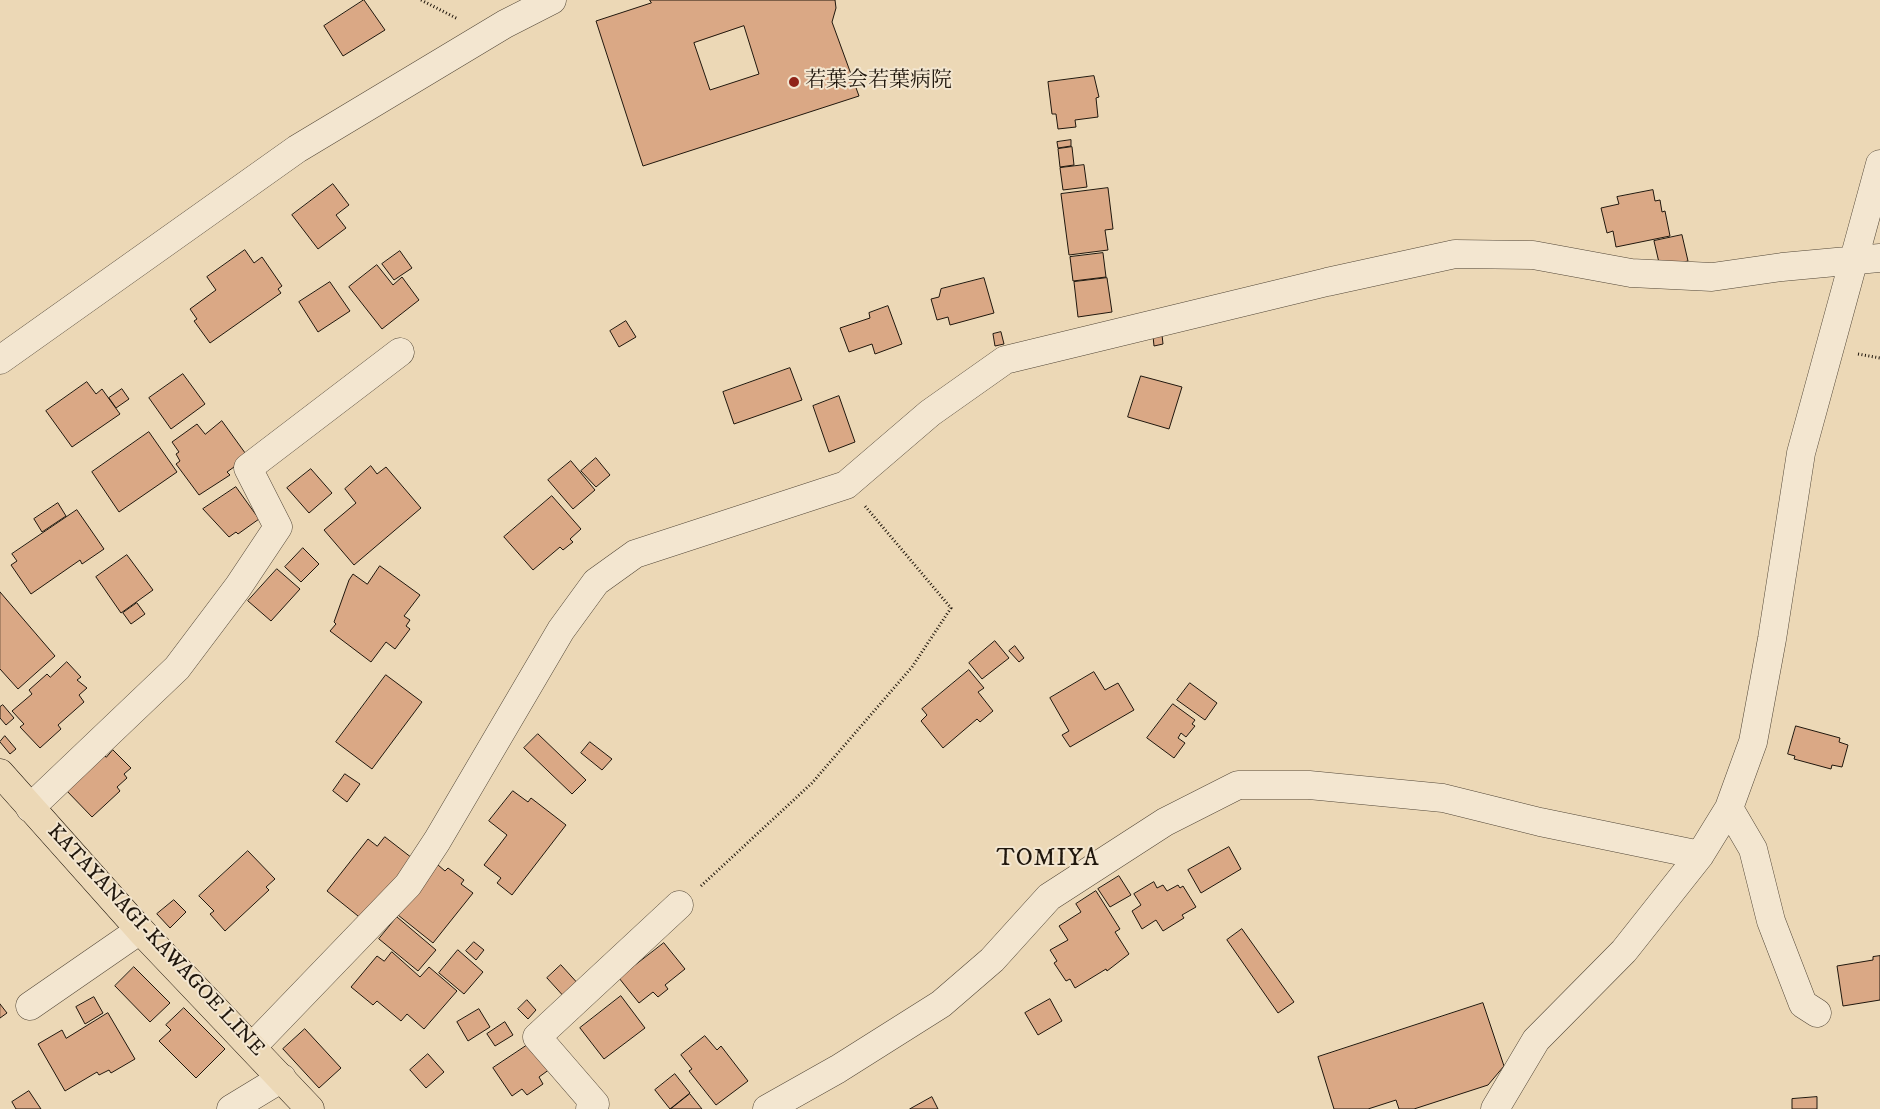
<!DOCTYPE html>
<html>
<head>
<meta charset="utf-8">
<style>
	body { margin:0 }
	canvas { display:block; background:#ecd8b6 }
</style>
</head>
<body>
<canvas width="1880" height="1109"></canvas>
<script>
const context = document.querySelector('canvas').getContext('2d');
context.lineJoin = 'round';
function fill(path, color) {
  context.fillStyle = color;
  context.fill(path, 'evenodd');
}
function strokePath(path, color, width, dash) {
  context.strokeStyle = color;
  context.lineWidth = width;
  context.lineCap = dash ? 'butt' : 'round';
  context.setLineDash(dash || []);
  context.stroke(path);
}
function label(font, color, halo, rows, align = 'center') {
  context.font = font + ' "IM FELL DW Pica","Noto Serif JP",serif';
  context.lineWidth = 4;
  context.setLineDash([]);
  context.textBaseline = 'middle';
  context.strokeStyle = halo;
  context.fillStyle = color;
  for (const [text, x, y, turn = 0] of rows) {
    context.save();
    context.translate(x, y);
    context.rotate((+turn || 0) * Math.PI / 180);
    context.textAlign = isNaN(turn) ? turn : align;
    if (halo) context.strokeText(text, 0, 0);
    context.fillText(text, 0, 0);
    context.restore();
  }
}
const building = new Path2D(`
	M364,0L385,30L343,56L324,26Z
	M650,0H835L836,8L832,22L859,96L643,166L596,21L651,3ZM744,26L759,74L710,90L694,43Z
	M1094,76L1099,97L1096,98L1098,117L1075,120L1076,127L1058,129L1056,114H1052L1048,82Z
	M1071,140V146L1058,148L1057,142Z
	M1072,147L1074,165L1060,167L1058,149Z
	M1084,165L1087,187L1063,190L1060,168Z
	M333,184L349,205L336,215L346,228L318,249L292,215Z
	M1108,188L1113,229L1105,230L1108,250L1069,255L1061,194Z
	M1653,190L1655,201L1660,200L1662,212L1665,211L1670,236L1616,247L1613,231L1607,233L1601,208L1619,204L1617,197Z
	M1682,235L1688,261L1660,267L1654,241Z
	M245,250L254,263L262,257L282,286L278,289L281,293L210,343L194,321L197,319L190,309L216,290L207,277Z
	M400,251L412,268L394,280L382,264Z
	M1103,253L1106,277L1073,281L1070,257Z
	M377,265L393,285L402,277L419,300L382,329L349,287Z
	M984,278L994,313L950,325L948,317L937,320L931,299L939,297L941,289Z
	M1107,278L1112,312L1078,317L1074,282Z
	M330,282L350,311L318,332L299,302Z
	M888,306L902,344L875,354L872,344L849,352L840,328L870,318L869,313Z
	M626,321L636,337L619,347L610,331Z
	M1001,332L1004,344L995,346L993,334Z
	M1162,335L1163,344L1154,346L1153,336Z
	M790,368L802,400L734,424L723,392Z
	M183,374L205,404L171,429L149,398Z
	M1141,376L1182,387L1169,429L1128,417Z
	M87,382L96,394L102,389L120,414L72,447L46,411Z
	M122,389L129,399L116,408L109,398Z
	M839,396L855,442L829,452L813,406Z
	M222,421L248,457L227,472L230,475L199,495L176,464L180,461L176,454L179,452L172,442L197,424L205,434Z
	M149,432L177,472L119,512L92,472Z
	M596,458L610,475L596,487L581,471Z
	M571,461L595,490L573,509L548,480Z
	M371,466L377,474L386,467L421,508L354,565L324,530L356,503L345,489Z
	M311,469L332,493L309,513L287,488Z
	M236,487L259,519L238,534L236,532L229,537L203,509Z
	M552,496L581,529L570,539L573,542L563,550L560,547L533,570L504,537Z
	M58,503L66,516L42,532L34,519Z
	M77,510L104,549L82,564L80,560L31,594L11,565L17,561L12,554Z
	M303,548L319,564L301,582L285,567Z
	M127,555L153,590L121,613L96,577Z
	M380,566L420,595L404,616L410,620L406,626L410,629L395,649L386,642L371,662L330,631L336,624L334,622L349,580L353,574L367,584Z
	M277,569L300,589L271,621L248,601Z
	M0,592L55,656L18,689L0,669Z
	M137,603L145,614L131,624L123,613Z
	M995,641L1009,658L982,679L969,663Z
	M1015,646L1024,658L1019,662L1009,651Z
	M67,662L81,677L77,680L87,688L79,695L84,702L58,725L61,729L40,748L20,727L24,724L12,711L32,694L29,690L47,674L50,677Z
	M969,670L984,688L978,692L993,711L980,722L977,719L943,748L921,721L927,715L922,709Z
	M1094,672L1105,690L1118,683L1134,710L1070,747L1062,735L1069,731L1050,698Z
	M386,675L422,702L372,769L336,742Z
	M1190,683L1217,703L1205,720L1177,700Z
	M1173,704L1195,720L1192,724L1195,726L1186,737L1181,733L1178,738L1185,743L1174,758L1147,738Z
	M3,705L14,718L6,725L0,718V707Z
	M1796,726L1840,738L1839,742L1848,745L1842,767L1832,765L1831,769L1794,759L1795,756L1788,754Z
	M538,734L586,780L572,794L524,748Z
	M5,736L16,749L10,754L0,742Z
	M590,742L612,759L602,770L581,753Z
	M113,750L131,768L124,774L127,778L117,787L120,791L92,817L65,789L103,754L106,757Z
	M345,774L360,784L347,802L333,791Z
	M513,791L528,802L531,798L566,825L512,895L497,883L501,878L484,865L507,835L489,821Z
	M385,837L412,858L363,920L327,891L368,839L377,846Z
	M1229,847L1241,869L1201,893L1188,870Z
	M248,851L275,879L266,887L269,890L225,931L210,914L214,911L199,896Z
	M438,865L445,871L448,868L464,880L461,884L473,893L433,943L398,915Z
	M1119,876L1131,895L1110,907L1098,889Z
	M1154,882L1157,888L1163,885L1167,891L1178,885L1180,888L1183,886L1196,907L1182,915L1184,918L1163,931L1156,920L1142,929L1132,911L1141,905L1134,894Z
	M1096,891L1120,929L1115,932L1129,954L1107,971L1106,969L1075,988L1070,979L1066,981L1054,963L1057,961L1050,950L1068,940L1059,926L1081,912L1076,904Z
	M174,900L186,912L170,928L157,914Z
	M397,917L436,950L418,971L379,939Z
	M1242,929L1294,1002L1278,1013L1227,940Z
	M474,942L484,950L476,960L466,951Z
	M664,943L685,969L665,985L668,989L658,997L653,992L639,1003L619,978Z
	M458,950L483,972L464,994L439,973Z
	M392,952L420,977L429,967L457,991L424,1029L407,1014L401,1021L377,1001L373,1005L351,987L377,956L384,961Z
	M1880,956V1000L1843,1006L1837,966L1873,960V957Z
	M561,965L581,987L567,1000L547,978Z
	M134,967L170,1003L150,1022L115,986Z
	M621,996L645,1028L604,1059L580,1028Z
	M94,997L103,1013L85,1024L76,1007Z
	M1050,999L1062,1021L1038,1035L1025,1013Z
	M527,1000L536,1010L528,1019L518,1009Z
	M1483,1003L1504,1066L1488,1085L1414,1109H1399L1396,1100L1368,1109H1334L1318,1057Z
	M0,1004L7,1013L0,1018Z
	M184,1008L225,1049L196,1078L159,1041L171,1030L166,1025Z
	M479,1009L490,1027L468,1041L457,1022Z
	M108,1013L135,1059L111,1073L109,1070L99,1075L97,1072L65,1091L38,1044L62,1030L66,1038Z
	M505,1022L513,1035L495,1046L487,1034Z
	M305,1029L341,1068L319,1088L283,1049Z
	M705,1036L717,1050L721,1046L748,1081L716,1105L689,1071L692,1069L681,1055Z
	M532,1042L550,1069L539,1077L543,1084L527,1095L522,1089L512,1096L493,1068Z
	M428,1054L444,1072L426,1088L410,1070Z
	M675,1074L690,1093L670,1109L655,1090Z
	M29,1091L41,1109H16L12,1102Z
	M690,1094L702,1109H671Z
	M932,1097L938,1109H910Z
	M1817,1097V1109H1792V1099Z`);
fill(building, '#daa885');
strokePath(building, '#20170d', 1);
const minor = new Path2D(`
	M0,360L297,149L505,24L552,0
	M30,808L177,668L238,587L278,527L248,468L400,352
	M1729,808L1753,849L1771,921L1803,1004L1817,1013
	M30,1006L140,930
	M253,1046L408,885L437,841L561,630L596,582L635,554L846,485L930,413L1005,360L1327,282L1455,254L1533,255L1631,273L1712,277L1782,267L1880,258
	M231,1109L282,1078
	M590,1109L595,1104L537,1037L679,905
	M767,1109L838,1069L941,1004L992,960L1049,897L1165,822L1238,785H1309L1443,798L1540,822L1700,855
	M1495,1109L1536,1040L1624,951L1700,855L1729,808L1753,742L1772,639L1801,453L1880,164`);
const major = new Path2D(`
	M0,773L140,930L310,1109`);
strokePath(minor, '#534737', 29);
strokePath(major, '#20170d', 29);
strokePath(new Path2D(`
	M421,0L458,19
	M1858,354L1880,358
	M701,886L812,783L912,667L951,608L865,506`), '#20170d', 3, [1, 2.5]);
strokePath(minor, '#f3e6d0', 28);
strokePath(major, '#ecd8b6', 28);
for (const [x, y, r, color] of [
	[794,82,6,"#8f2418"]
]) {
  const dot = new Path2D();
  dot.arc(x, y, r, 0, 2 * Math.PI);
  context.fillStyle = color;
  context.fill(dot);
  strokePath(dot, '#f3e6d0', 2);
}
label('21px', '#20170d', '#f3e6d0', [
	["若葉会若葉病院",805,82]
], 'left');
label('21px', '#20170d', '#f3e6d0', [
	["KATAYANAGI-KAWAGOE LINE",155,941,47]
]);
context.letterSpacing = '1px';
label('24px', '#20170d', '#f3e6d0', [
	["TOMIYA",1048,860]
]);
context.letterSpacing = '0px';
</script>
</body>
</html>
